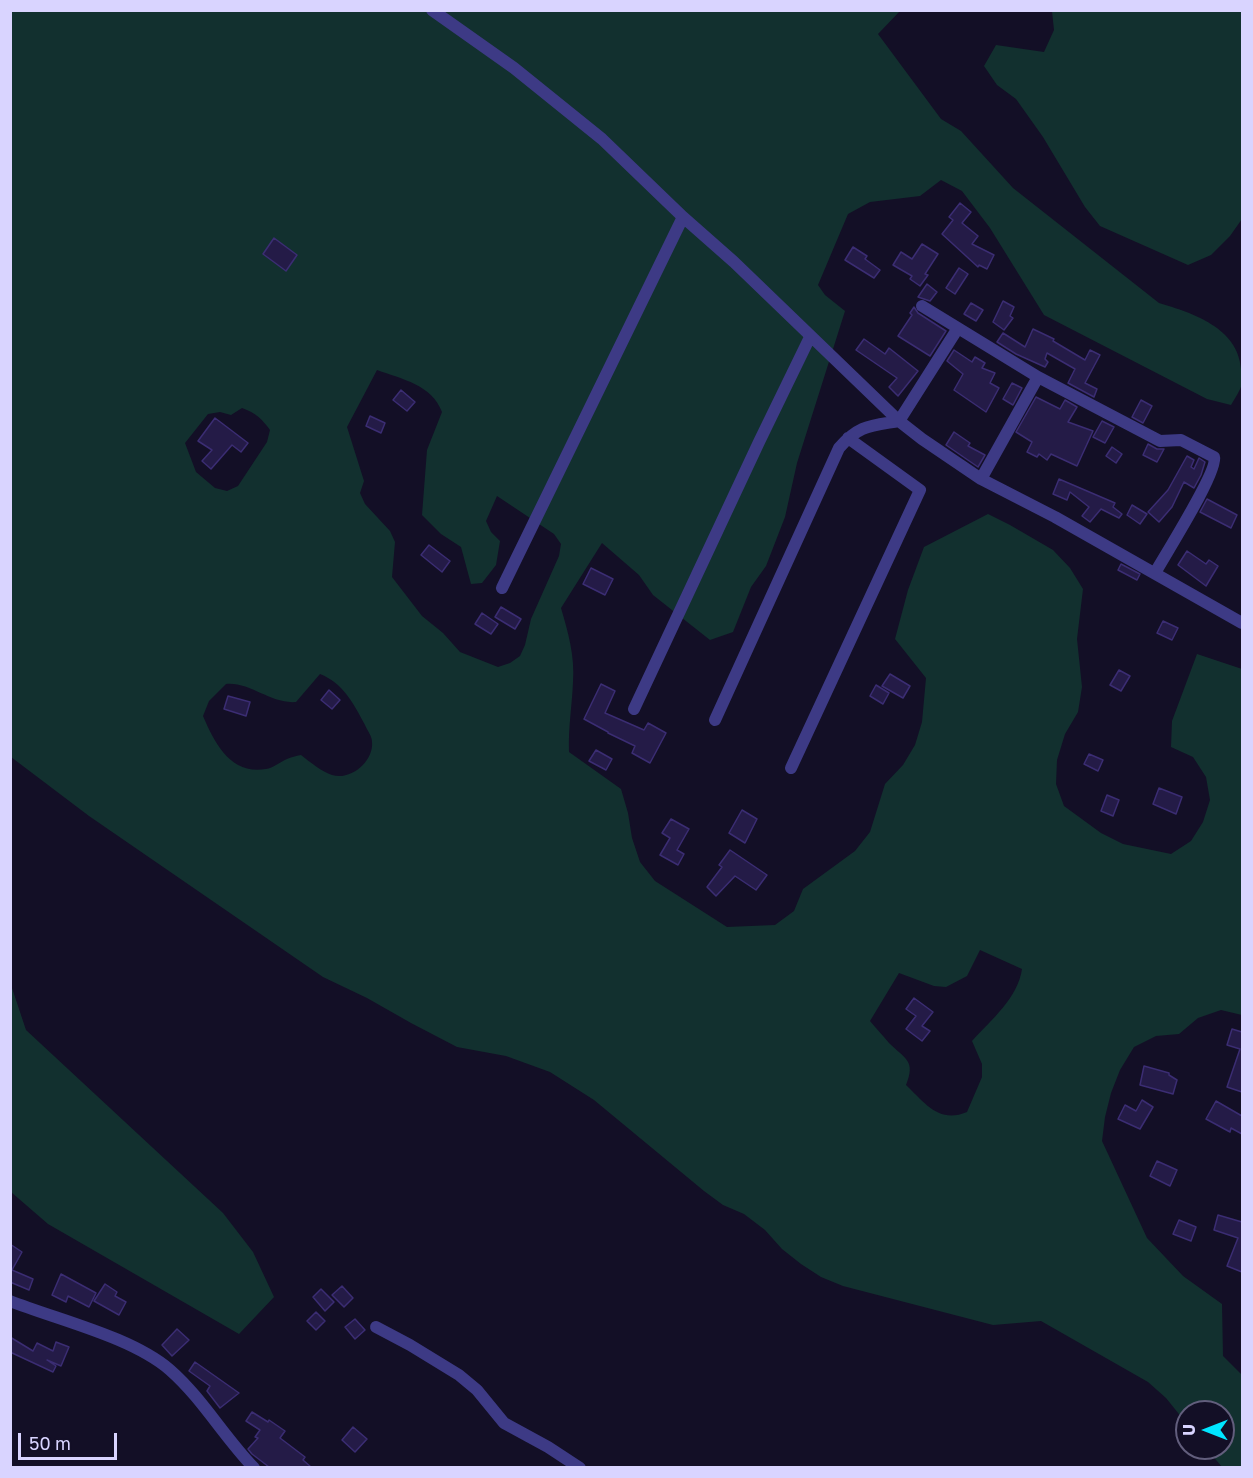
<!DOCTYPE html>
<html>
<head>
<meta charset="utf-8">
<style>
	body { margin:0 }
	#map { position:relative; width:1253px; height:1478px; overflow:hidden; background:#130f26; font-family:"Golos Text",sans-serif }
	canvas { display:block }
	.frame { position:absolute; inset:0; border:12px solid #d9d4ff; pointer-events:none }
	.north { position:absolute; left:1175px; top:1400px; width:60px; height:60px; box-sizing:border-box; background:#130f26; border:2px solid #625e7d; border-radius:50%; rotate:270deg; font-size:16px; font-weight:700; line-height:24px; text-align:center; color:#d9d4ff }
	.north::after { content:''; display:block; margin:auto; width:21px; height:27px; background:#00e5ff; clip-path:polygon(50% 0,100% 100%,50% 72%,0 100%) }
	.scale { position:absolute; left:18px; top:1433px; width:99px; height:27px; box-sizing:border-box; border:3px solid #d9d4ff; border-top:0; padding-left:8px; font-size:18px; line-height:21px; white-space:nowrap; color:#d9d4ff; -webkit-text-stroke:4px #130f26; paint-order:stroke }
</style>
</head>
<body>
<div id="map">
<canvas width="1253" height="1478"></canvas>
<div class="frame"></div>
<div class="north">U</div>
<div class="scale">50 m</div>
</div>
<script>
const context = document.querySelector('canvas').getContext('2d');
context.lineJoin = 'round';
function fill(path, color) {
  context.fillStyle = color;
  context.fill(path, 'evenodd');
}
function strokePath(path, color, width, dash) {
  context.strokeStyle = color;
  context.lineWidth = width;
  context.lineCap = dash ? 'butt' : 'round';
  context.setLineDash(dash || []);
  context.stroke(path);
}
fill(new Path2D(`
	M11,11H900L878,34L941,119L961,131L1013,188L1159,303C1193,313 1238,328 1241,369C1242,374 1243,380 1242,384C1240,391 1235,398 1231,405L1207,399L1044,315L990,228L962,191L941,180L920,196L870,202L848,214L818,285L825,295L845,311L797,463L785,517L766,566L751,587L733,632L710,640L653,595L639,575L602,543L561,608C568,632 575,656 573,682C572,706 568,728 569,752L621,789L628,813L632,838L640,862L655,881L727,927L775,925L794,911L803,889L855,851L870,832L885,784L903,765L915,745L922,722L926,678L895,639L908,590L924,547L988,514L1010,525L1053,550L1070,568L1083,589L1077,639L1082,687L1078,712L1065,734L1057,760L1056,784L1064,806L1101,833L1123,844L1171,854L1191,841L1203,822L1210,800L1206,777L1193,757L1171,747L1172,721L1197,654L1242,669V1015L1221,1010L1198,1018L1179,1034L1156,1036L1134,1047L1120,1070L1111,1093L1105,1117L1102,1141L1147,1238L1183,1276L1222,1304L1223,1356L1242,1375V1467H1222L1206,1448H1223V1412H1187V1424L1166,1398L1148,1382L1041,1321L993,1325L843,1286L821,1277L801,1264L782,1249L765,1230L744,1214L723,1205L704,1191L594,1100L550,1072L506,1056L457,1047L411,1023L367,998L323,977L89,816L11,757ZM377,370C402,379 432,385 442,412L427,450L422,515L441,534L461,547L471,584L482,583L496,565L500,541L491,532L486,521L497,496L554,534L561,544L559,556L531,619L525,645L520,656L510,663L498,667L460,652L443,633L422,616L392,577L395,542L390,531L365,504L360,493L364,481L347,427ZM242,408C256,413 262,419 270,430L267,442L238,486L227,491L215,488L196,472L185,443L208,414L220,412L231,415ZM320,674C343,683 354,704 365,725C367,730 372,736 372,742C374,761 351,781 332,775C322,772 310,762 301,755C296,756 291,757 287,759C280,762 273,768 266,769C231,775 215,744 203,716L209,701L226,684C251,682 270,704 296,702ZM980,950L1022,969C1018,998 991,1020 972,1041L982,1064V1077L967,1112C939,1124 925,1103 906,1085C916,1060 905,1059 889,1043C883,1036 876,1028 870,1021L899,973L934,986L946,987L967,976Z
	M1052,11H1242V219L1230,236L1211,255L1188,265L1100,226L1085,207L1043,137L1016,99L997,85L984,66L996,45L1044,52L1054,30Z
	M10,982L26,1030L223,1213L253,1252L274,1297L239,1334L48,1224L11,1192Z`), '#12302f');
const building = new Path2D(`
	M960,203L971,212L962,223L978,236L972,244L994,255L987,269L979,265L978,267L942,234L953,220L949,217Z
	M274,238L297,255L286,271L263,254Z
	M922,244L938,254L925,274L928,275L920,286L910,279L912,276L893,265L901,252L912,259Z
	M853,247L867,256L865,259L880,270L874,278L845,260Z
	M959,268L968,274L955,294L946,288Z
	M927,284L937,292L930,301L918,297Z
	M1003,301L1014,307L1010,316L1013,318L1004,330L993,322Z
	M971,303L983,310L976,321L964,314Z
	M914,307L918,313L946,331L930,356L898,336L912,315L910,313Z
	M1033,329L1054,339L1053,341L1085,360L1090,350L1100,355L1085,383L1097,389L1094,397L1068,383L1075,369L1047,353L1045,359L1048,362L1045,367L1016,354L997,342L1003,333L1025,347Z
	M864,339L885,354L889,348L918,371L898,396L889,387L897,378L856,350Z
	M954,350L972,362L975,357L985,363L982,368L995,373L990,383L999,388L986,412L954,390L963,374L947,361Z
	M1012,383L1022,388L1013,405L1003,399Z
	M401,390L415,402L407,411L393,400Z
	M1036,397L1060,409L1065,400L1077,407L1068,422L1093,431L1077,466L1051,454L1047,460L1039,454L1037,457L1027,452L1032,442L1016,432Z
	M1141,400L1152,406L1143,423L1132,417Z
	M370,416L385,423L381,433L366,426Z
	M215,418L248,443L241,452L232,445L211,469L202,461L212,450L198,441Z
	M1102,421L1114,427L1105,443L1093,437Z
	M954,432L970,443L968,446L985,455L978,467L946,445Z
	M1148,444L1157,449H1164L1157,462L1143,455Z
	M1112,447L1122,454L1116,463L1106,456Z
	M1187,456L1194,460L1191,467L1194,469L1199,458L1205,462L1201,475L1194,488L1184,482L1172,507L1159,522L1148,512L1168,490Z
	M1059,479L1115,503L1113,507L1122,514L1119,518L1101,509L1090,522L1082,516L1089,507L1070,492L1067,500L1053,494Z
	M1207,499L1237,515L1231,528L1200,512Z
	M1132,505L1147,514L1140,524L1127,515Z
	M429,545L450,561L442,572L421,555Z
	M1187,551L1206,564L1209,560L1218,566L1206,586L1178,565Z
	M1121,564L1140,574L1137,580L1118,570Z
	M591,568L613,579L605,595L583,584Z
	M501,607L521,619L515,629L495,617Z
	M482,613L498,624L491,634L475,624Z
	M1163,621L1178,628L1172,640L1157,633Z
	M1119,670L1130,676L1121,691L1110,685Z
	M890,674L910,686L903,698L882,686Z
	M601,684L615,691L605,713L644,730L648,723L666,733L650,763L632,753L635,746L608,733V732L584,719Z
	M876,685L889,693L883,704L870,696Z
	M329,690L340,700L332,709L321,700Z
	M228,696L250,702L246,716L224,709Z
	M596,750L612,759L606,770L589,761Z
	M1089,754L1103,760L1098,771L1084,764Z
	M1159,788L1182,797L1176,814L1153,804Z
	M1107,795L1119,800L1113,816L1101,811Z
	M742,810L757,819L745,843L729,833Z
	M671,819L689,829L677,850L684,854L678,865L660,855L670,838L662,833Z
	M730,850L767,875L756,890L735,876L716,896L707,887L722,867L719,865Z
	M914,998L933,1012L922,1026L930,1031L922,1041L906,1029L916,1016L906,1009Z
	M1232,1029L1242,1032V1092L1227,1087L1240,1049L1227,1045Z
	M1144,1066L1169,1073V1075L1177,1080L1173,1094L1140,1085Z
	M1142,1100L1153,1107L1140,1129L1118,1119L1125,1105L1136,1111Z
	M1216,1101L1242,1116V1134L1231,1128L1230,1132L1206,1119Z
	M1157,1161L1177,1170L1170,1186L1150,1176Z
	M1218,1215L1242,1222V1272L1227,1266L1238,1238L1214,1230Z
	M1179,1220L1196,1227L1191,1241L1173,1234Z
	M10,1244L22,1252L12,1270L33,1279L29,1290L10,1282Z
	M61,1274L96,1293L89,1307L68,1296L66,1302L52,1295Z
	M105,1284L117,1292L115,1296L126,1302L119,1315L94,1301Z
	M342,1286L353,1298L344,1307L332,1295Z
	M321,1289L334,1302L325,1311L313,1297Z
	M316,1312L325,1321L316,1330L307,1321Z
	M355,1319L365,1330L355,1339L345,1327Z
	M177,1329L189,1340L172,1356L162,1345Z
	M10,1337L33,1351L37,1343L53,1351L56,1342L69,1347L61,1366L47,1360L56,1366L53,1372L10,1352Z
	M195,1362L239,1393L220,1408L207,1391L210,1386L189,1371Z
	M252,1412L268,1422L269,1420L285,1431L280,1438L305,1457L303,1460L311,1467H269L252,1454L248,1449L258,1438L255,1437L260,1430L246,1421Z
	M353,1427L367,1439L355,1452L342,1440Z`);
fill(building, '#241b47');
strokePath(building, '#3b2d73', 1.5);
strokePath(new Path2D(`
	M432,10L514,68L602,139L683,217L734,262L899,421L922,439L981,479L1055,517L1242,623
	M922,306L1038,377L1160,441L1181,440L1214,457C1219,470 1165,555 1155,573
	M981,479L1038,377
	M502,588L683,217
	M634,709L759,442L810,337
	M715,720L839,448C859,425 870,426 899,421L958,328
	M791,768L920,490L848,438
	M10,1301C58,1320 132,1337 170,1370C202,1398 224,1437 254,1468
	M376,1327L410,1345L459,1375L477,1390L504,1423L548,1447L580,1468`), '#3d3a85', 12);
</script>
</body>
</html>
